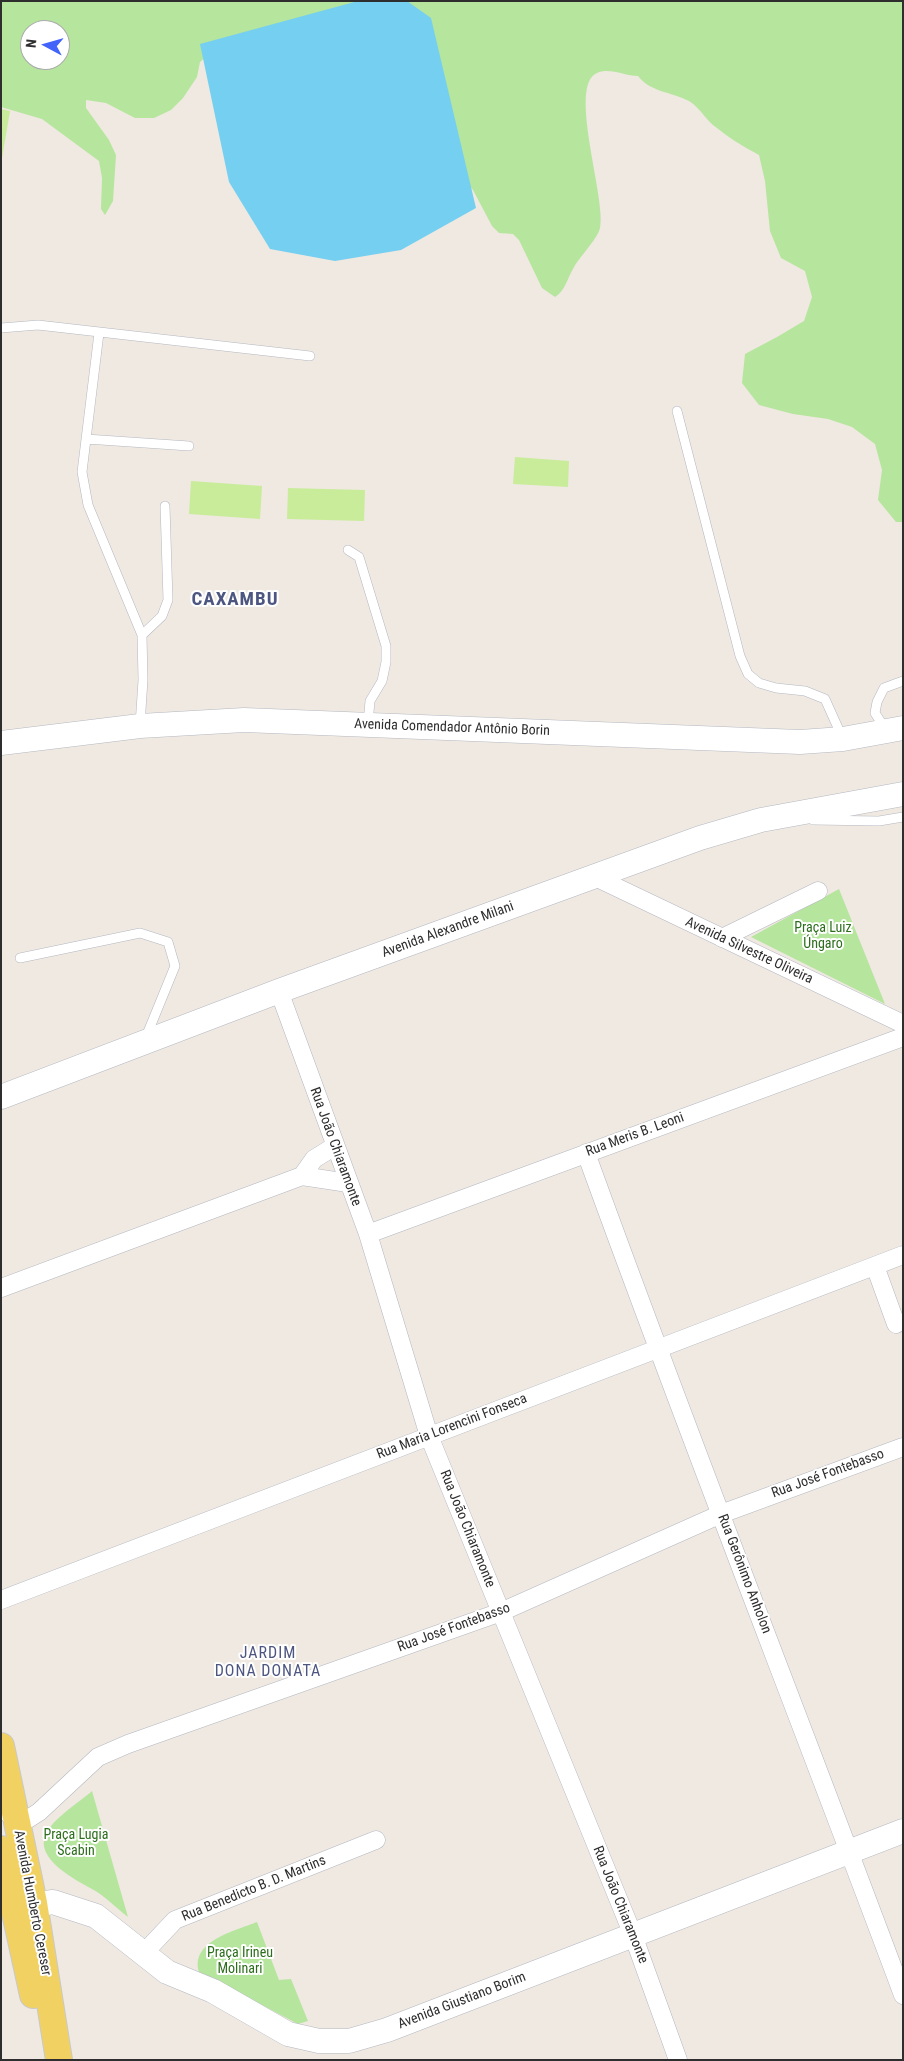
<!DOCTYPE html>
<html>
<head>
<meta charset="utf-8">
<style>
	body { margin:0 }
	#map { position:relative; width:904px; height:2061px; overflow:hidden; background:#efe9e1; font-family:"Roboto Condensed",sans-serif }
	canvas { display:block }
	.frame { position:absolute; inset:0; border:2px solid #2e2e2e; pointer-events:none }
	.north { position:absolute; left:20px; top:20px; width:50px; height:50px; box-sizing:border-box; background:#fff; border:1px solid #ababab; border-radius:50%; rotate:276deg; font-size:14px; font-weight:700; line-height:20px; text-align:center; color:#2e2e2e }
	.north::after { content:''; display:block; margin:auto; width:18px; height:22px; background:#4264fb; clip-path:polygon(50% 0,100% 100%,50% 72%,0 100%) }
</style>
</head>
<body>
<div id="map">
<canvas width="904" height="2061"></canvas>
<div class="frame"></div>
<div class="north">N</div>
</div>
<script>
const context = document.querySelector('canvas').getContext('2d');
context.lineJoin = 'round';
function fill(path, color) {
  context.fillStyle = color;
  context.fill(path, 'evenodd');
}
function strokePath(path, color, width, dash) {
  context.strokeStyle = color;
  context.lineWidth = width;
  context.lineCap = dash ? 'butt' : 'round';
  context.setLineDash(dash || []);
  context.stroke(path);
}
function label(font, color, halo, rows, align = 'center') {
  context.font = font + ' "Roboto Condensed",sans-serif';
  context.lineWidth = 4;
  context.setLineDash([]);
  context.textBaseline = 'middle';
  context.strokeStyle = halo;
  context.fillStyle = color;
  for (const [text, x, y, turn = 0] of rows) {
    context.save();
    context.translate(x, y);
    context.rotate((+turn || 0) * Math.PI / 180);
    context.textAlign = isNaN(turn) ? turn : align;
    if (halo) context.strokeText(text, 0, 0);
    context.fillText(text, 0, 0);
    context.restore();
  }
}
fill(new Path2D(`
	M1,1H903V522H896L878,500L882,470L875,444L852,427L828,419L793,414L759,405L742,383L745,354L777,337L804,321L812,297L805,271L781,258L770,231L765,181L759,155C742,146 728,137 713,125C705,118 698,106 689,101C672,92 650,92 638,76C625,76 609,67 597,73C567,85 607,200 600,228C597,240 579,257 573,269C567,279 565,291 555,297L542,288L519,240L513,234L499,233L492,226L473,190L447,160L207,56L200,62L197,77L183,98L171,110L154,118H135L106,103L86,100V108L109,140L116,155L113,201L105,215L101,209L102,178L99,161L42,119L1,107ZM30,30H60V60H30Z
	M839,889L885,1004L751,937Z
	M92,1791L128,1917C116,1908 105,1896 92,1889C76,1880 40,1862 44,1839C47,1822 80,1802 92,1791Z
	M257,1922L279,1980L291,1979L308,2021L298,2024L199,1972C190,1941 235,1931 257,1922Z`), '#b6e59e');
fill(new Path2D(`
	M1,109L10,111L1,164Z
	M515,457L569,461L568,487L513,484Z
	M191,481L262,486L260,519L189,514Z
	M288,488L365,490L364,521L287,519Z`), '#c9ec9a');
fill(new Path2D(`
	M358,1H407L431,18L476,208L401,250L335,261L270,249L229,182L200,44Z`), '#75cff0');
const lane = new Path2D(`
	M1,328L38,325L310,356
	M99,333L82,472L88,505L142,635L143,680L140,725
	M677,411L740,656L748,674L759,683L776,688L805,691L825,699L843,739
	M86,439L189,446
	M348,550L359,557L386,646V662L382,681L370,701L368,723
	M142,635L162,616L168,600L165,506
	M886,730L875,713L877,702L884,688L903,681
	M813,820L879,821L903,817
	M20,958L140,933L168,942L175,966L146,1037`);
const street = new Path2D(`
	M595,877L903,1024
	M722,938L818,891
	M279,991L368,1234L429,1436L633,1935L678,2060
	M586,1153C688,1435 798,1714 903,1995
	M302,1176L314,1159L335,1146
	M368,1234L903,1037
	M875,1266L896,1324
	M1,1288L302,1176L348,1183
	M1,1600L903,1255
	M9,1814L16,1819H28L39,1812L98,1757L128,1744L501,1612L721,1514L903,1447
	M143,1954L175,1920L376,1840`);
const secondary = new Path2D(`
	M1,743L140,726L244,720L800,742L843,739L903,728
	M1,1097L279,991L700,838L761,820L903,794
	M17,1907L53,1902L96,1916L167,1972L213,1991L288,2034L319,2041H349L387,2030L903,1831`);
const primary = new Path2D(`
	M1,1746L34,1903L59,2060
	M1,1849L33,1995`);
strokePath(lane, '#b4b7c1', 10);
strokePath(street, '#b4b7c1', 19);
strokePath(secondary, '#b4b7c1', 25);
strokePath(primary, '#c9c9c9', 28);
strokePath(lane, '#fff', 9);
strokePath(street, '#fff', 18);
strokePath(secondary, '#fff', 24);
strokePath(primary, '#f2d163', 26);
label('14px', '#2e2e2e', '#fff', [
	["Avenida Comendador Antônio Borin",452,728,2],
	["Avenida Alexandre Milani",448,930,-20],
	["Avenida Silvestre Oliveira",749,951,25],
	["Rua Meris B. Leoni",635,1135,-20],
	["Rua João Chiaramonte",335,1147,70],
	["Rua Maria Lorencini Fonseca",452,1427,-21],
	["Rua José Fontebasso",828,1474,-20],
	["Rua João Chiaramonte",467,1529,68],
	["Rua Gerônimo Anholon",744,1574,69],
	["Rua José Fontebasso",454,1628,-20],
	["Rua Benedicto B. D. Martins",254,1889,-22],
	["Avenida Humberto Cereser",32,1903,79],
	["Rua João Chiaramonte",620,1905,68],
	["Avenida Giustiano Borim",462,2001,-21]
]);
label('14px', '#2c6e1b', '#fff', [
	["Praça Luiz",823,928],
	["Úngaro",823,944],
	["Praça Lugia",76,1835],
	["Scabin",76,1851],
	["Praça Irineu",240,1953],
	["Molinari",240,1969]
]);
context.letterSpacing = '1px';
label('16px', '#4d5680', '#fff', [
	["JARDIM",268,1654],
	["DONA DONATA",268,1672]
]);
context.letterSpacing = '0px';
context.letterSpacing = '1px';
label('bold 19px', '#4d5680', '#fff', [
	["CAXAMBU",235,600]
]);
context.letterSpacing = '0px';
</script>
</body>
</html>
